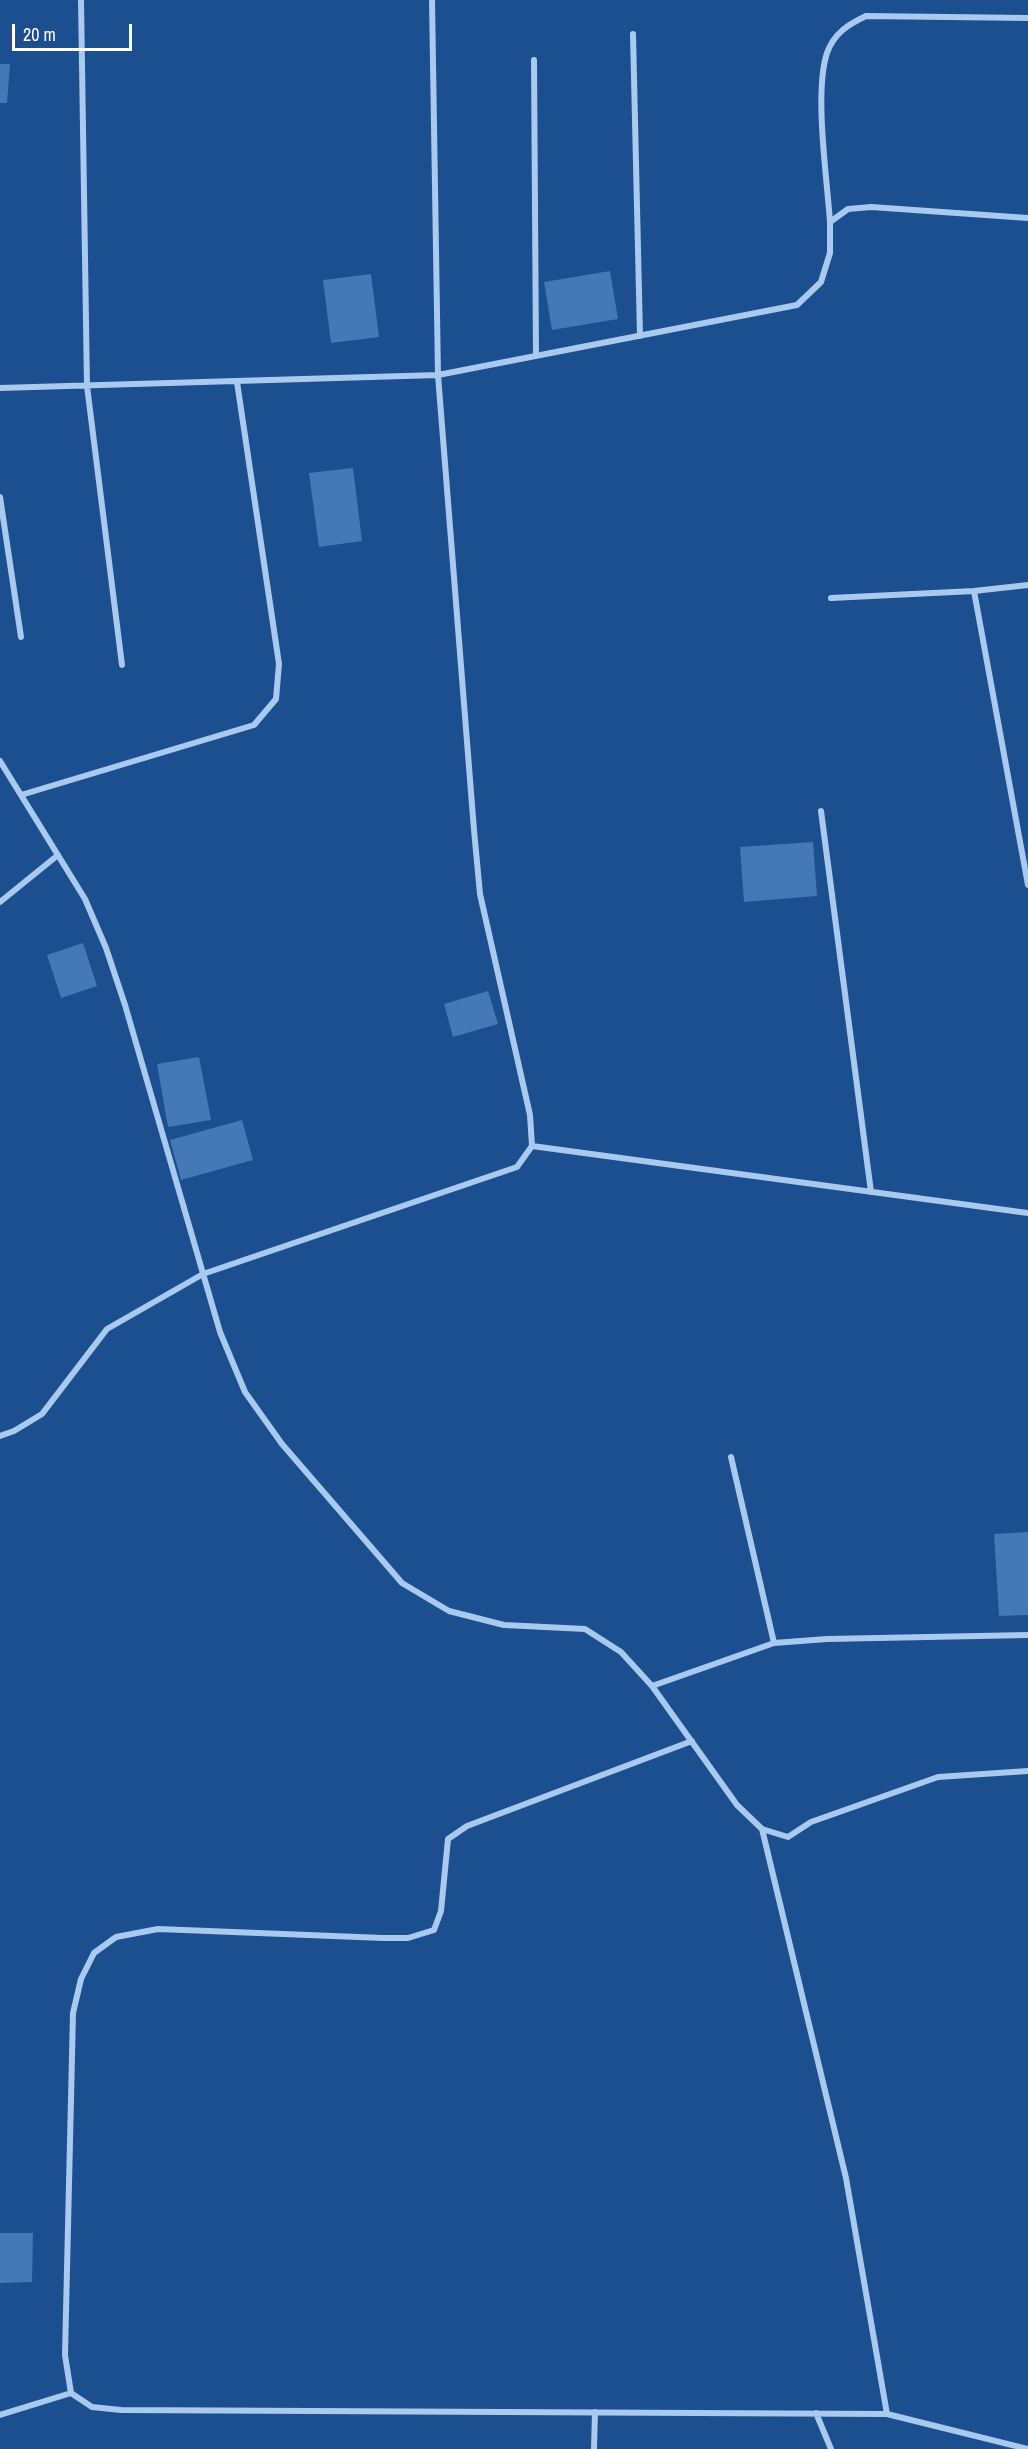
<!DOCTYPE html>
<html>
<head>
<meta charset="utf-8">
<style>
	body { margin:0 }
	#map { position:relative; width:1028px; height:2449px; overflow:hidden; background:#1b4f8f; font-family:"Archivo Narrow",sans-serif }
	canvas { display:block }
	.scale { position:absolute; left:12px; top:24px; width:120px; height:27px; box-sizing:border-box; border:3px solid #fff; border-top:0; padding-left:8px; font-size:18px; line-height:21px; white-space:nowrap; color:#fff; -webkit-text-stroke:4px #1b4f8f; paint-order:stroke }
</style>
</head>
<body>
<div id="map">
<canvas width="1028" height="2449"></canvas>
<div class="scale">20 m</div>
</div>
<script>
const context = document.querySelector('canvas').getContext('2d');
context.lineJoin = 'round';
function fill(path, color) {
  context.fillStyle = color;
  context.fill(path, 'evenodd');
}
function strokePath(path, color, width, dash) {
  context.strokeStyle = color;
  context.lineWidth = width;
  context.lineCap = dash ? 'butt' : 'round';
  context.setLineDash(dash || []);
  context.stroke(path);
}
fill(new Path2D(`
	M0,64H10L7,103H0Z
	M610,271L618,319L552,330L544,282Z
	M371,274L379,337L331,343L323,280Z
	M353,468L362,541L319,547L309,473Z
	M813,842L817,896L744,902L740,847Z
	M83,943L97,986L61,998L47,955Z
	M488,991L498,1024L453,1037L444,1004Z
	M199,1057L211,1120L168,1127L157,1064Z
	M242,1120L253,1160L181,1180L170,1140Z
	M1028,1532V1615L999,1616L994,1534Z
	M0,2233H33L32,2282L0,2283Z`), '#4478b7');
strokePath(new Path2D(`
	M81,0L87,386L122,665
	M633,34L640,336
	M534,60L536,356
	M830,222C827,178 814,92 827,53C834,33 849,24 866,16L1028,18
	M0,388L438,375L797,305L821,282L830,253V222L848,209L871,207L1028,218
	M0,497L21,637
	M974,591L1028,885
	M831,598L974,591L1028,585
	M0,761L85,899L106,948L125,1005L220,1332L245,1392L282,1444L402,1583L449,1611L504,1625L585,1629L621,1652L652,1686L737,1805L762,1829L788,1837L811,1822L938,1777L1028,1771
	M21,795L254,725L276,699L279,664L237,382
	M821,811L871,1192
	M0,902L58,855
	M532,1146L1028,1213
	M0,1436L14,1431L42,1414L107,1329L203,1274L517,1167L532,1146L530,1115L480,894L474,830L438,375L432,0
	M731,1457L774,1643
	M652,1686L774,1643L827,1639L1028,1635
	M692,1741L467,1826L448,1839L441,1911L434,1930L408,1938H383L158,1929L116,1937L94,1953L81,1979L73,2013L65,2355L71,2393L92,2407L121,2410L887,2414L1028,2449
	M762,1829L846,2178L887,2414
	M816,2413L831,2449
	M0,2415L71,2393
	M594,2449L595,2412`), '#a9c9ee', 6);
</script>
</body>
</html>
